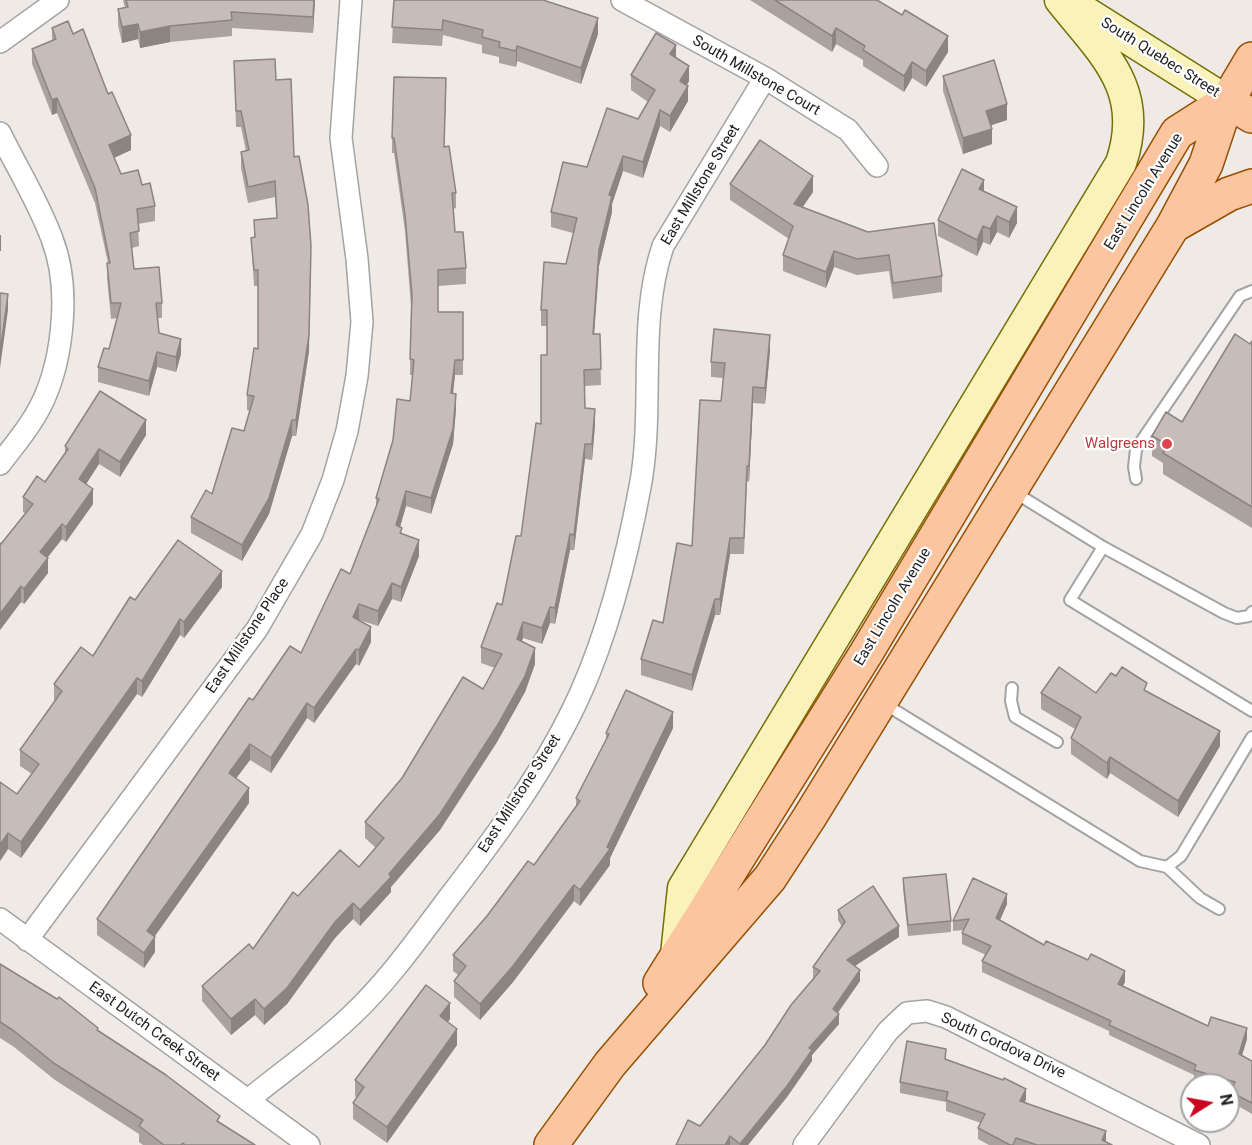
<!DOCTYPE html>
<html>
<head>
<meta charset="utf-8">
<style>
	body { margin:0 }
	#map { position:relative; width:1252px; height:1145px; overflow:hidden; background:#efeae5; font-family:Roboto,sans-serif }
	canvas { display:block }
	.north { position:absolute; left:1180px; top:1073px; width:60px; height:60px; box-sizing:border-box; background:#fff; border:2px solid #a5a5a5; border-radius:50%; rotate:79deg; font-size:16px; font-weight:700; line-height:24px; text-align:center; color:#1f1f1f }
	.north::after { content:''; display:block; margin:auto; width:21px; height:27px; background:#cb0321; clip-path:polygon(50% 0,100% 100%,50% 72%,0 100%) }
</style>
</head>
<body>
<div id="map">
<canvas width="1252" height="1145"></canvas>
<div class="north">N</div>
</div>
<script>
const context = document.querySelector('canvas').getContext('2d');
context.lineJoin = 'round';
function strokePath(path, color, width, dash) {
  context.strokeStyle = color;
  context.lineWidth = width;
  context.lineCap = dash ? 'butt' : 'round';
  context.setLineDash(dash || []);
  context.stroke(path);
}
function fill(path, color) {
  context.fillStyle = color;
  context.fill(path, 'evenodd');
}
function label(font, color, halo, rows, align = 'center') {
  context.font = font + ' Roboto,sans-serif';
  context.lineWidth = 4.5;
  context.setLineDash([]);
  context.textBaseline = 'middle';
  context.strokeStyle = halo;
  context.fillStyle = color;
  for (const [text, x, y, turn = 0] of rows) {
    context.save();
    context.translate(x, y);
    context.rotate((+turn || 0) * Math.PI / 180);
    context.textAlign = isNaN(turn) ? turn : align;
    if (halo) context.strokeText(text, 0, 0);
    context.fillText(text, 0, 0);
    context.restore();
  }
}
const service = new Path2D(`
	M1136,479L1134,467L1136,449L1240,296L1252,291
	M1014,492L1103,547L1070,600L1252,711
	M1103,547L1224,613L1237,618L1249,616L1252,612
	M1012,688L1011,701L1015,717L1057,742
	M883,703L1140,861L1167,867L1181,856L1252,737
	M1167,867L1200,898L1219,909`);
const minor = new Path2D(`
	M622,0L765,78L848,130L877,166
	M0,42L58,0
	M0,133C17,168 39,203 52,239C72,290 63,370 35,416C25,433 12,448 0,464
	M0,919L309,1145
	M27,940L257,629L312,534L333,480L347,431L357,376L362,322L357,259L341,138L351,0
	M248,1100C282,1072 320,1046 352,1015C388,981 417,940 447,900C497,835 547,768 581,692C610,627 627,557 640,487C655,408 637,323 663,246L765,78
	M804,1145L888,1031L907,1013L927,1011L946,1017L1199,1145`);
const secondary = new Path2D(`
	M1070,2L1227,101
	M676,955L683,888L1121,163C1146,89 1103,54 1060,0`);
const primary = new Path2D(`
	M1227,101L1252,116
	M1173,226L1229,194L1252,186
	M660,983L865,655L1177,133L1227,101
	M551,1145L610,1064L770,878L809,818L1173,226L1206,164L1227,101L1252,59`);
strokePath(service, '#a3a3a3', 14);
strokePath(minor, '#a3a3a3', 24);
strokePath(secondary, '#757006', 33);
strokePath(primary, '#974f02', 36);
strokePath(service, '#fff', 10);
strokePath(minor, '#fff', 21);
strokePath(secondary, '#f9f2ba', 30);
strokePath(primary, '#fbc59f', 33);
fill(new Path2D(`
	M123,0H315L313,33L232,28V36L170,42L140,48L138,39L122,43L118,25V9L125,8Z
	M394,0L598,34L581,84L517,61L516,67L499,63V57L482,53V45L443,35L442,46L392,43Z
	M750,0H877L948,52L926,87L912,78L904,92L863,66V60L836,44L832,52Z
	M52,28L73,34L131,150L114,158L121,174L142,185L155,206V221L138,224L139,246L132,248L134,269L162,303V318H158L159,333L181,354L176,372L157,367L149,396L98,382V367L109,349L117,318L111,319L107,278L108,263L95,203L57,113L52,115L32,64V49L52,41Z
	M676,57L689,81L687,85L688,101L670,132L660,126L643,178L623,171L612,204V212L599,266L594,334H600L601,385L584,386L585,408L595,425L592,460L585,459L574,550H570L555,624L550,623L542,644L523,638L522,641L535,664L525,692L497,742L440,830L391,887V892L360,926L353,919L335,938L287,1004L264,1025L255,1015L231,1035L202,1001V986L253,949L298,896L359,867L376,848L365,838V822L483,689L495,668L481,663V647L502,605L521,536L541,424L547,355V326H541V310L566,264L573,233L551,227V212L587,167L638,119L648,102L631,90V75Z
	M234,61L276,80L294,157L309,351L296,436H292L269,514L242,561L191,533V517L212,494L244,431L250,411L247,410V395L258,349V286H254L251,238L254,237V220L277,218L275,197L248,203L241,168V152L246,151L241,127H236Z
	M943,76L1007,120L991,125L992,144L963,154L943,91Z
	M446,94L444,147L456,193V208L453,209L455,232L466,268V284L438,286V312H463V375H455L453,394L456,409L453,444L431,514L406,506L400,527L402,534L419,556L401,602L392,599L378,626L359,620L371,642L359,666L356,664L314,723L307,718L271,773L250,760L236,778L249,803L155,936V952L144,968L97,935V919L253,700L301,653L350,574L376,508V498L410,401L413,375H410L411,306L405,231L394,153H392V138Z
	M730,184L813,192L802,207L942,276V292L893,299L889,271L857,275L834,267L826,288L783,271V255L789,239L730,200Z
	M984,191L1017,223L1009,238L997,232L990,245L983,242L977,256L938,236V220Z
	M1252,341V528L1163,474V463L1152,456V436L1182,422Z
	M770,351L765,404L753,403L749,482L747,481L744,554H730L720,615H715L692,691L641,675V659L663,623L692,546L721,401L723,378L711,377V362Z
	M146,435L120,477L99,464L86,484L93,504L66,542L62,539L47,558L48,573L24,604L21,602L0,630V543L1,544L25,513L23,512V497L45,482L65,453V446Z
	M222,587L184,638L180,635L142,697L137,694L21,858L8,849L0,861L17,794L32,774L20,766V750L55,701L54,700V684L93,656L135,600Z
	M1147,691L1220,746L1178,817L1110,773L1107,779L1071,754V738L1075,729L1041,709V693Z
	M673,728L610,858V865L580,906L574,901L513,982L480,1020L454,997V981L458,975L453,971V955L534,865L576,806V798L606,739V733Z
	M903,878L951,921V932L908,936L903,889Z
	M1007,904L1000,920L1044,945L1125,982L1123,986L1208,1026L1247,1039L1242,1055L1252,1061V1114L1231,1102V1092L1228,1091V1085H1209L1194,1081V1075L1109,1035V1031L982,972V961L986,955L962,944V933L964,930L953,931V921Z
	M838,910L899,937L855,966L860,981L838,1013L839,1024L812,1055V1061L787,1097L748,1145H676L700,1126L765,1045L814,978H813V967L842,927L838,920Z
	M0,964L98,1031L220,1123L255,1145H143L139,1142V1134L55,1080L14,1047L0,1038Z
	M450,1019L448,1022L457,1045L387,1143L353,1119V1103L357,1098L355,1096V1080Z
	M946,1059L1026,1099L1025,1102L1112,1145H989L978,1139V1128L981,1123L946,1111V1102L900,1093V1082Z`), '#aba29e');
fill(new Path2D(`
	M314,0H315L313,33V17Z
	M598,18V34L581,84V68Z
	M138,24V39L122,43V27Z
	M170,26V42L140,48V32Z
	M836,28V44L832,52V36Z
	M948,36V52L926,87V71Z
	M676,45V61L670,54Z
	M517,46V61L516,67V51Z
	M912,62V78L904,92V76Z
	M689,66V81L680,96V81Z
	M688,86V101L670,132V116Z
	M57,98V113L52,115V100Z
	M1007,104V120L986,127V111Z
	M660,110V126L643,178V162Z
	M992,129V144L963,154V138Z
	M131,135V150L109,160V145Z
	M623,156V171L612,204V212L599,266L593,350V334L599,250L609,195Z
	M813,176V192L794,220V204Z
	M984,180V195L979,189Z
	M1017,207V223L1009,238V222Z
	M997,216V232L990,245V229Z
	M983,226V242L977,256V240Z
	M0,235H1V251H0Z
	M834,251V267L826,288V272Z
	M311,262L309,351L296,436V420Z
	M8,294V310L0,368V353Z
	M770,335V351L765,404V388Z
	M181,339V354L176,372V357Z
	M157,352V367L149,396V381Z
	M455,360V375L451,409V393Z
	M753,387V403L749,482V466Z
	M456,394V409L453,444L431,514V498Z
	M595,409V425L592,460V444Z
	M146,420V435L120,477V462Z
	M292,420V436L269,514L242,561V545Z
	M585,444V459L574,550V535Z
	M99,449V464L79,495V479Z
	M93,489V504L66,542V527Z
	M406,491V506L396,541V525Z
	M62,524V539L40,567V552Z
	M570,534V550L555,624V608Z
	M730,538V554L720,615V599Z
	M419,540V556L401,602V587Z
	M48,558V573L24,604V589Z
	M222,571V587L184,638V622Z
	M392,583V599L378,626V611Z
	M21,586V602L0,630V614Z
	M715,599V615L692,691V675Z
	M359,604V620L353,617Z
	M550,607V623L542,644V628Z
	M180,619V635L142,697V681Z
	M523,622V638L517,655V639Z
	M371,627V642L359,666V650Z
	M535,648V664L525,692L497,742L440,830L391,887V892L360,926V910L389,874Z
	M356,649V664L314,723V708Z
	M137,678V694L21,858V842Z
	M307,703V718L271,773V758Z
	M673,712V728L610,858V865L580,906V890L607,847Z
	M1220,731V746L1178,817V801Z
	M250,744V760L229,788V773Z
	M1110,757V773L1107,779V763Z
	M249,788V803L147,947V931Z
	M8,833V849L0,861V845Z
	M574,885V901L513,982L480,1020V1004Z
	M1007,894V904L996,929V918Z
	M353,903V919L335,938L287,1004L264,1025V1009L335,922Z
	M899,926V937L847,971V960Z
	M155,937V952L144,968V953Z
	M860,970V981L833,1019V1009Z
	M1125,971V982L1118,994V984Z
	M255,999V1015L231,1035V1019Z
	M450,1003V1019L440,1032V1016Z
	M839,1014V1024L812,1055V1061L787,1097L748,1145H740L809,1048Z
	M1247,1028V1039L1239,1065V1054Z
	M457,1029V1045L387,1143V1127Z
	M1026,1089V1099L1020,1112V1101Z
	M1106,1131V1142L1105,1145L1102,1140Z
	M730,1136V1145H725Z`), '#8b8481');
const building = new Path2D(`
	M126,0H314L313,17L231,12L232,20L170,26L140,32L138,24L122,27L118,9L128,7Z
	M394,0H543L598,18L581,68L517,46L516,51L499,47L500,42L482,37L483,30L443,20L442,30L392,27Z
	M775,0H877L902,15L905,10L948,36L926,71L912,62L904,76L863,50L865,46L836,28L832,36Z
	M68,21L73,34L83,29L108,94L112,92L131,135L109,145L121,174L138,170L142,185L150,183L155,206L137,209L139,231L130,233L134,269L159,267L162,303H156L159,333L181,339L176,357L157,352L149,381L98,367L104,348L109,349L121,303H111L107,263H110L95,188L57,98L52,100L32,49L56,39L52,28Z
	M656,33L676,45L670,54L689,66L680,81L688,86L670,116L660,110L643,162L623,156L609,195L612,196L599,250L593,334H600L601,369L584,370L585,408L595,409L592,444H585L574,535L570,534L555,608L550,607L542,628L523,622L517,639L535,648L525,676L497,726L440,814L389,874L391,877L360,910L353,903L335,922L287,988L264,1009L255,999L231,1019L202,986L249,944L253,949L293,892L298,896L340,850L359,867L384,838L365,822L402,778L463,677L483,689L502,654L481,647L497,603L502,605L516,536H521L536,423L541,424V355H547V310H541L544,262L566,264L577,218L551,212L563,162L587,167L607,108L638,119L655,90L631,75Z
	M275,59L276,80L291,79L294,157L299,156L308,205L311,246L309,335L296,420H292L269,498L242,545L191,517L206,490L212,494L232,428L244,431L254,396L247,395L254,348L258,349V270H254L251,238L255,237L254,220L277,218L275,181L248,187L241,152L249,150L241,111H236L234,61Z
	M994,60L1007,104L986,111L992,129L963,138L943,76Z
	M394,77L446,78L444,147L449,146L456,193H452L455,232H463L466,268L438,270V312H463V360H455L451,393L456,394L453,429L431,498L406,491L396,525L402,528L400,533L419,540L401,587L392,583L378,611L359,604L353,617L371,627L359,650L356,649L314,708L307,703L271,758L250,744L229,773L249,788L147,931L155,937L144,953L97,919L249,698L253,700L290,646L301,653L341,569L350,574L379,499L376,498L393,440L397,399L410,401L414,360L410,359L412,295L405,215L394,138H392Z
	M760,140L813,176L794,204L868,232L934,223L942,276L893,283L889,255L857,259L834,251L826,272L783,255L793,226L730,184Z
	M962,169L984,180L979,189L1017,207L1009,222L997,216L990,229L983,226L977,240L938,220Z
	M0,293L8,294L0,353Z
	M714,329L770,335L765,388L753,387L749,466H747L744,538H730L720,599H715L692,675L641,659L653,620L663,623L677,543L692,546L700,400L721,401L725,363L711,362Z
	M1235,334L1250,344L1252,341V507L1163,453L1168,445L1152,436L1166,412L1182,422Z
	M100,391L146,420L120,462L99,449L79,479L93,489L66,527L62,524L40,552L48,558L24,589L21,586L0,614V543L1,544L33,504L23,497L37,476L45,482L68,449L65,446Z
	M178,540L222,571L184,622L180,619L142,681L137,678L21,842L8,833L0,845V782L17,794L39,764L20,750L62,691L54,684L81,647L93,656L130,597L135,600Z
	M1059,667L1096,693L1111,673L1116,676L1122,667L1147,683L1144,690L1220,731L1178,801L1110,757L1107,763L1071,738L1081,717L1041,693Z
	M626,690L673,712L607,847L610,849L580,890L574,885L513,966L480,1004L454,981L466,966L453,955L487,916L528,861L534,865L580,801L576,798L609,734L606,733Z
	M946,874L951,921L908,925L903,878Z
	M973,878L1007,894L996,918L1044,945L1046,941L1088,960L1091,954L1125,971L1118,984L1208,1026L1211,1017L1247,1028L1239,1054L1252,1061V1103L1231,1092L1235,1082L1194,1070L1196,1065L1109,1025L1111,1021L982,961L991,946L962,933L969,919L953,921Z
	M873,886L899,926L847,960L860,970L833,1009L839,1014L809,1048L812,1050L787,1086L740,1144L730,1136L725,1145H676L688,1120L700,1126L765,1045L791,1005L820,971L813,967L845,922L838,910Z
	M0,964L57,999L59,997L98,1028L97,1030L166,1075L220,1116L217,1121L255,1145H185L183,1143L181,1145H164L139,1126L143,1120L55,1064L14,1031L0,1022Z
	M426,985L450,1003L440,1016L457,1029L387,1127L353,1103L364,1087L355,1080Z
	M907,1041L946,1049L945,1059L1003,1080L1004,1078L1026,1089L1020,1101L1106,1131L1102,1140L1112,1145H1037L1016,1138L1013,1145H1010L978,1128L985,1114L946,1100L948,1092L900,1082Z`);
fill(building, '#c7bcb8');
strokePath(building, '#8b8481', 1.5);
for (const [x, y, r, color] of [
	[1167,444,6,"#e0444e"]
]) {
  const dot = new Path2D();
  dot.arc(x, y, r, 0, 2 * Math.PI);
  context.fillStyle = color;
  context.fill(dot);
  strokePath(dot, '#fff', 2);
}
label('15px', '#1f1f1f', '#fff', [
	["South Quebec Street",1160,58,32],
	["South Millstone Court",756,76,30],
	["East Millstone Street",701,185,-59],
	["East Lincoln Avenue",1144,192,-58],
	["East Lincoln Avenue",893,607,-59],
	["East Millstone Place",248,636,-56],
	["East Millstone Street",520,794,-57],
	["East Dutch Creek Street",154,1032,36],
	["South Cordova Drive",1003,1046,25]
]);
label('15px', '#be3a42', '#fff', [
	["Walgreens",1155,444]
], 'right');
</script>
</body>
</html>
